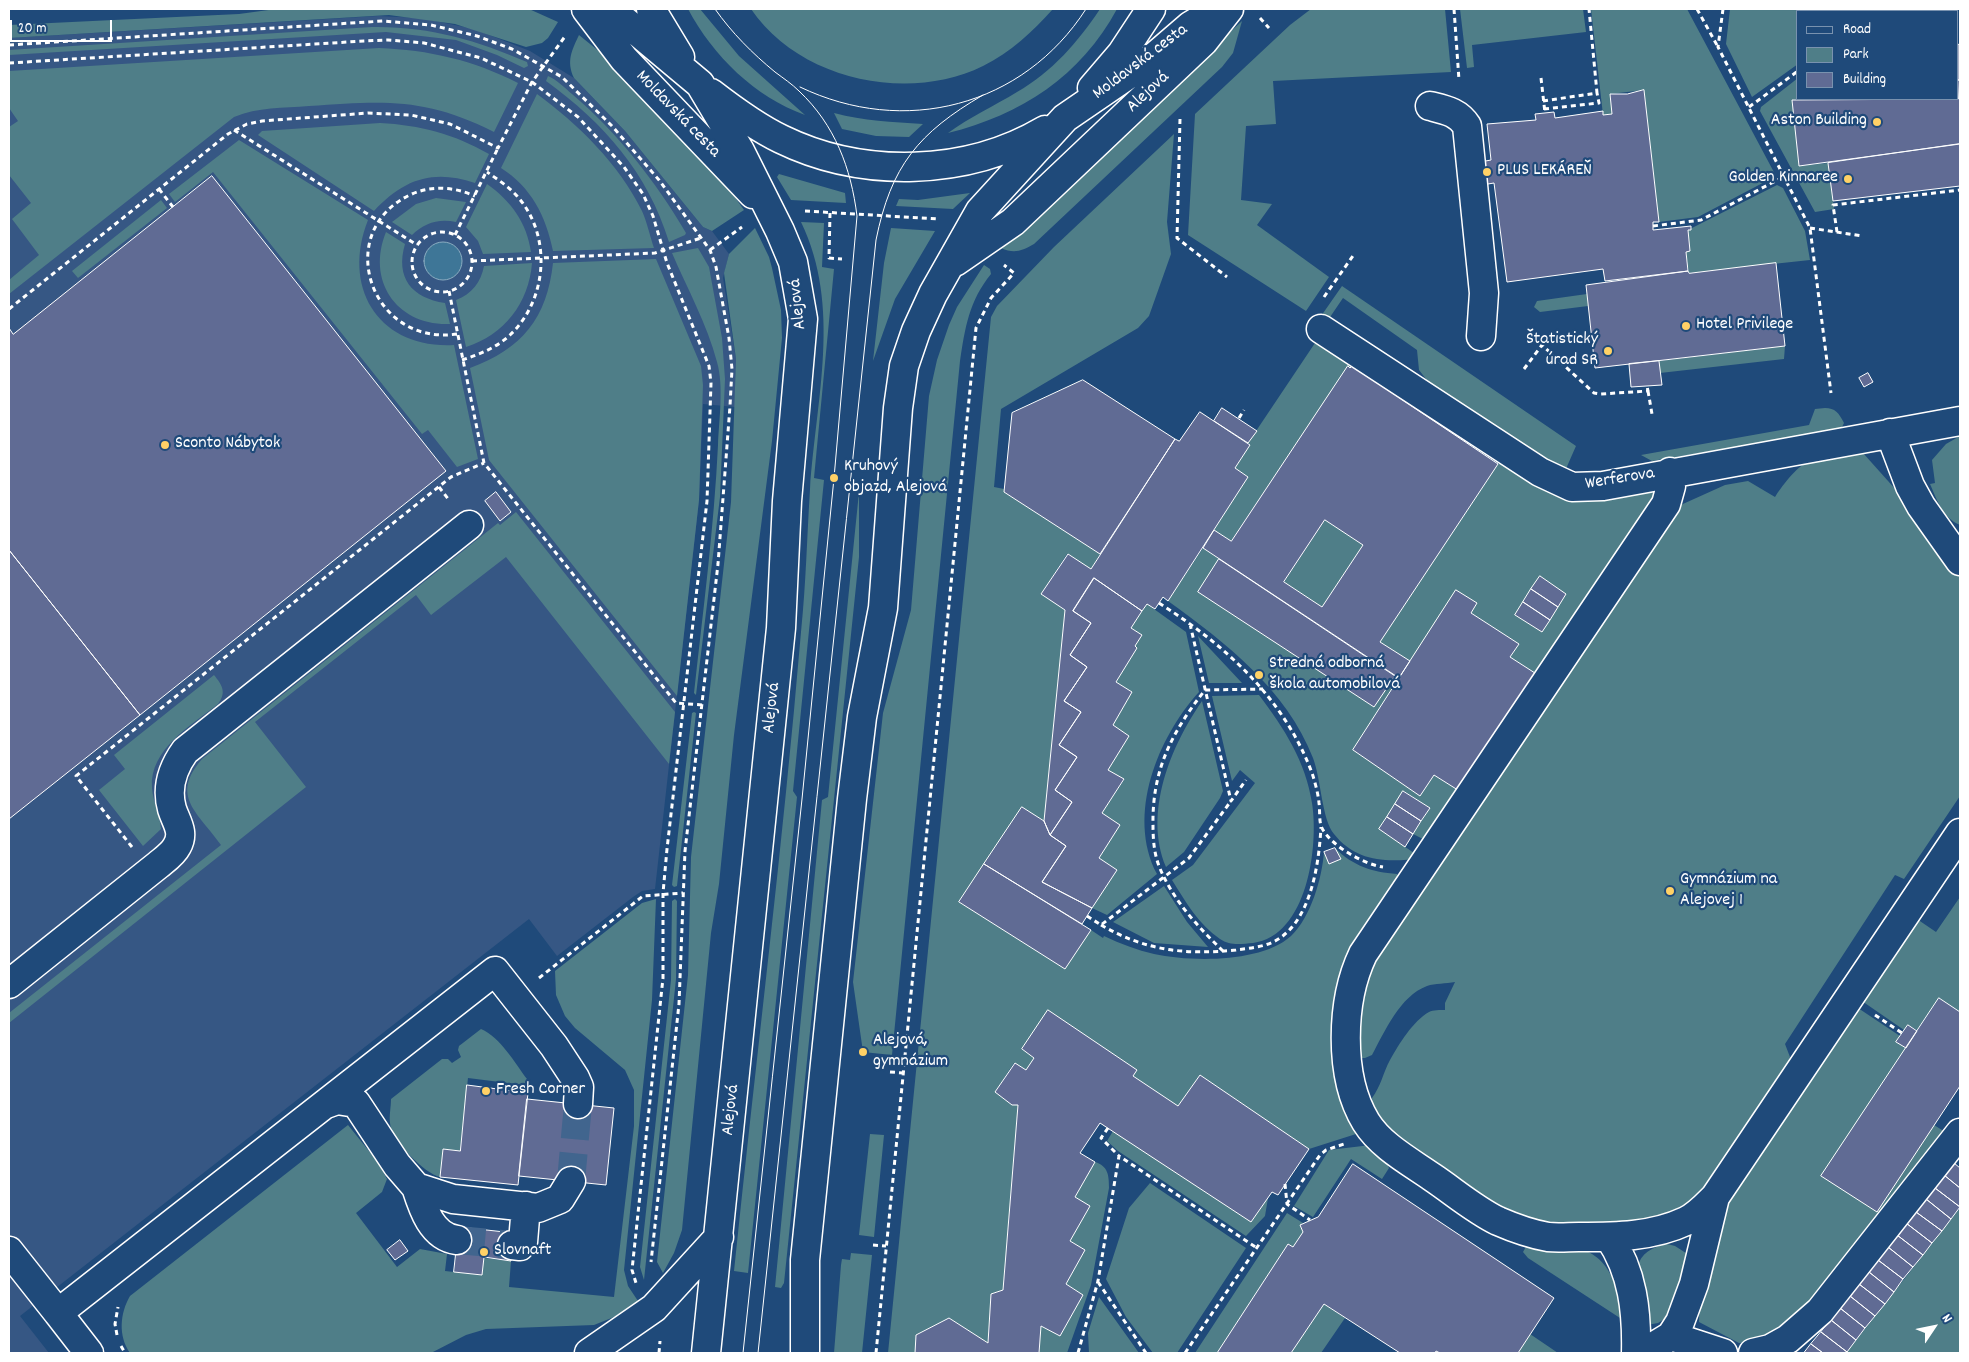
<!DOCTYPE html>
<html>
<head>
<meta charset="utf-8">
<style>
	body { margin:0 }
	#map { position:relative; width:1969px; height:1362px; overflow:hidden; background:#1f4a7a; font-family:Dekko,sans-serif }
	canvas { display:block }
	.frame { position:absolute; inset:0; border:10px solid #fff; pointer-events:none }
	.legend { position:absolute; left:1796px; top:10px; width:162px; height:90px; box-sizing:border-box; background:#1f4a7a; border:1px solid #7992af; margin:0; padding:6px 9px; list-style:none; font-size:15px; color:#fff }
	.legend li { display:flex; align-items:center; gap:10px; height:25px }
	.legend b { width:25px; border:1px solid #7992af }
	.north { position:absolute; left:1909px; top:1302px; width:50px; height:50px; -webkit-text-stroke:4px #1f4a7a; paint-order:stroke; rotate:56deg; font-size:14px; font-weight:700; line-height:20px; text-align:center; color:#fff }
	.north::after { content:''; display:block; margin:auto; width:18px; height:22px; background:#fff; clip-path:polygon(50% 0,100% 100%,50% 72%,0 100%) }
	.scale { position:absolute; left:10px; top:20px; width:102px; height:22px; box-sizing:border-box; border:2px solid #fff; border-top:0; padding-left:6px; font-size:15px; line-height:18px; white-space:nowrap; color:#fff; -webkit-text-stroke:4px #1f4a7a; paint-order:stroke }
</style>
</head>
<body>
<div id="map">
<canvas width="1969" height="1362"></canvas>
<div class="frame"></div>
<ul class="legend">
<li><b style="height:6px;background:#1f4a7a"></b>Road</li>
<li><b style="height:14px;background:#4f7e88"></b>Park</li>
<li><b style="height:14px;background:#606b94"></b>Building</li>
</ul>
<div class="north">N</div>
<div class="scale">20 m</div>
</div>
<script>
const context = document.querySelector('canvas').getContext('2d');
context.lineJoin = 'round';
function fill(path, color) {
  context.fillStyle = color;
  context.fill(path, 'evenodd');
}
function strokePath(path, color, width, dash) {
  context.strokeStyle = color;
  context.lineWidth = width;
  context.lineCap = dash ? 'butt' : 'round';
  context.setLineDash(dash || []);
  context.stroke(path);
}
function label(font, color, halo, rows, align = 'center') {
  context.font = font + ' Dekko,sans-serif';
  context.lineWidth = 4.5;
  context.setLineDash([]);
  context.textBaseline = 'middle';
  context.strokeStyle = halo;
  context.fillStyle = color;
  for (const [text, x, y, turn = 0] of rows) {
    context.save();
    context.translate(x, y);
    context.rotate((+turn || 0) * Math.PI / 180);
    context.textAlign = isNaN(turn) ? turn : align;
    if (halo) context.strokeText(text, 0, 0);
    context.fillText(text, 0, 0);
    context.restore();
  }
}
fill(new Path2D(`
	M378,16L421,18L474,29L530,51L574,78L625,131L703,227L712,231L729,254L723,278L736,359L735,407L703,404L699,500L655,889L642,891L633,897L557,956L529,919L20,1316L49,1353H9V38Z`), '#365784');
fill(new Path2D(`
	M276,9H529L558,22L548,38L542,43L526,47L455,24L389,15L9,38V25L239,14Z
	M688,9H700L739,56L805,115C755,97 713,56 688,9Z
	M751,9H1053C1032,32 1011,52 983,66C908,103 799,80 751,9Z
	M1100,9H1117C1081,76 1021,115 948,133C970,117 994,106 1017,92C1052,72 1078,42 1100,9Z
	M1311,9H1445L1451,72L1273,81L1276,124L1246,126L1241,200L1272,204L1257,225L1329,277L1306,311L1188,235L1195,114L1290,25Z
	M1460,9H1583L1586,32L1472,45L1474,67L1467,68Z
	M1591,9H1687L1776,176L1698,217L1659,222L1644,90L1610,94L1612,114L1603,115Z
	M1730,9H1809V11H1798V64L1752,97L1726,44Z
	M1242,21L1233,53L1222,67L1034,244C1022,251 1014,254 1001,248Z
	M372,27C428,26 476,40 527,62L528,66L524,68L497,55L456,40L386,32L9,55V50Z
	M579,35L611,61L725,183L744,210L712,231L703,227L625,131L574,78C566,61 572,50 579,35Z
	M379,48C429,50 473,60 518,83L494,132C425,97 384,101 309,106C283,108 258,107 234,117L9,294V280L39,255L12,219L31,203L9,175V127L18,121L9,108V71Z
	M548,76C556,79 565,88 572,94C618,133 656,182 686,233L685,235L669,242C648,173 604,123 546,81Z
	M1798,78L1799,99L1792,100L1799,166L1828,163L1834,209L1815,212L1760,111L1761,107Z
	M537,94C578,124 619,164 642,211C647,222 650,236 654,248L553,251C546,216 531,187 501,168Z
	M834,113C864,121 892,122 923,124L909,137L876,136L842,129Z
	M380,123C420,125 454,134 489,154L475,183C433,169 404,179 374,211L258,135L262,131Z
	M1174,134L1167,222L1171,254L1149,316L1138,328L1001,409L994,487L1004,489V492L1100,554L1091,569L1067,554L1041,594L1065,610L1044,821L1022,807L959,902L1065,969L1091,930L1103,938L1104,936C1121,944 1137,950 1154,954C1191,962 1261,963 1291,936C1311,917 1322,878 1324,852L1341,859L1335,848C1353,866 1372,872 1397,874L1402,886L1336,1016C1325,1054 1345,1097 1356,1134L1309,1149L1200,1075L1178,1106L1133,1076L1137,1070L1049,1011L1022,1049L1034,1058L1026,1070L1014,1063L995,1092L1012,1105H1018L1003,1290L991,1294L988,1343L949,1318L916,1335L915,1353H888L991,317L997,306L1054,247Z
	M239,140L368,220C341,288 379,349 454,345L478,459L457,467L428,430L422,434L213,172L175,202L169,194Z
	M779,174L845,193L846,203L791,200L777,177Z
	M487,184C511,201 527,223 531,252L483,254L478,241L466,227Z
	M1777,185L1783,188L1805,231L1810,260L1689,273L1686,252L1690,251L1688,230Z
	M970,193L953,209L896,206L899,199L918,200Z
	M436,198L466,202L456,222C439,218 424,223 412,235L392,222L416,204Z
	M161,200L167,208L78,278L72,271Z
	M801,222L824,223L822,267L834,269L814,478L824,480L793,791L797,797L748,1273L734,1271C756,1058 783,845 801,632C806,584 807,536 810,489C816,399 842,307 801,222Z
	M755,228L769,257L772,268L781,310L782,338L772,441L734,735L719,884L711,933L682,1230L674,1253L663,1273L657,1262L688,975L691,857L731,502L736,359L724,273L729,254Z
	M891,228L935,231L895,299L873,361L884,263Z
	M386,232L405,244C395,278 412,298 445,303L450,324C397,326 366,281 386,232Z
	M698,248L709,267L711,278L722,338L725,379L720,497L696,695L694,693C703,611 714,528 718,445C719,419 724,387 717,362C707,324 687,288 672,253Z
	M656,259L701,366L703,385L699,500L677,696L489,460L470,368C522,349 547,318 553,263Z
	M532,263C529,303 504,335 466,347L456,300C472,294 481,282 484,266Z
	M984,265L990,269L991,274C969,301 965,328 960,361L892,1055L863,1052L853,982L883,713L911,610L929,396L937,360L949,325L957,307Z
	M1342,286L1576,446L1565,471L1554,467L1429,383L1419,370L1417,350L1343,298L1326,323L1319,319Z
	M1587,294L1588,306L1540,312L1534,307L1537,301Z
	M1315,343L1352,366L1350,368L1348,367L1231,541L1214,530L1248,477L1235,468L1250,445L1248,443Z
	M1785,346L1784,359L1660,373L1659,361Z
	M1825,408C1835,408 1839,413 1844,423L1841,429L1652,461L1641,455L1809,425L1815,409Z
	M1960,436V525C1943,518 1937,500 1930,484L1935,483L1932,460L1946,444Z
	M1863,447V453L1897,491L1960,573V796L1904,879L1895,875L1785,1044L1790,1057L1785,1073L1702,1195L1670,1220L1550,1228L1506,1215L1404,1144L1380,1123L1373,1109L1372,1098C1381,1086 1383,1073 1390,1060C1399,1044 1413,1021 1429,1012C1433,1010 1440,1010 1445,1010V1003L1455,982C1446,984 1435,983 1427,986C1400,996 1385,1031 1372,1055L1365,1058H1359L1361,991L1379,949L1674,508L1725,485L1748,481L1775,497C1804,454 1815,457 1863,447Z
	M1506,461L1571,499L1603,501L1650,491L1657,495L1541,677L1510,657L1519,644L1471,613L1477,603L1410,661L1380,642L1498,464Z
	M859,492V557L784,1283L781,1288L775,1287L822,800L828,797Z
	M516,512L675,712L669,764L506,557L431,615L416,595L255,722L306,787L9,1023V1013L221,845C199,813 169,797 202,759L498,523L500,525Z
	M1325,520L1363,545L1322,607L1284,582Z
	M1203,548L1219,559L1199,592L1374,707L1395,676L1399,678L1353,750L1420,796L1434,775L1461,792L1431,843L1413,834L1430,808L1404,791L1379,829L1414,853L1416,850L1422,855L1421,858C1388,863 1356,862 1334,834C1322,820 1321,779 1313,758C1287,690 1225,642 1168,601Z
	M1147,604L1186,632L1199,692C1158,737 1126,815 1157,874L1107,915L1092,908L1117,870L1099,858L1120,825L1102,813L1124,780L1108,770L1129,736L1113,725L1132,692L1116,682L1137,648L1135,646L1142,635L1131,628Z
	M1198,636L1242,683H1209Z
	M214,675C222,685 227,692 218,704C192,725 149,749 152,788C153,802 160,815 161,829L143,846L99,790L125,769L114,755Z
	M1259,695C1284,728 1306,762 1312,803C1319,847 1307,936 1253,943C1241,944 1230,946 1220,939C1199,925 1185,901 1172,880L1193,865L1255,783L1240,770L1232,781L1212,696Z
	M1202,701L1223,791L1220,798L1184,852L1166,867C1143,812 1171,746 1202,701Z
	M694,712L696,713L677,886L674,887L672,885L692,713Z
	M1164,886L1187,922L1208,947L1154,943L1113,922Z
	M1960,897V1012L1939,998L1917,1030L1908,1025L1904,1030L1859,999L1914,917L1936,932Z
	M656,899L652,1000L624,1270L628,1286L638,1301L614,1317L594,1325L486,1329L466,1335L431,1353H130C118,1336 120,1313 130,1296L348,1125L377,1161L387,1179L382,1192L356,1213L397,1267L420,1249L447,1254L445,1271L481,1275L484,1258L511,1261L509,1287L614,1297L634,1126V1090L625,1070L575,1028L565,1016L556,995L555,971L642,903Z
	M675,899L677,901L676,979L644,1280L640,1267L671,980L672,901Z
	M1855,1006L1900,1036L1896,1042L1906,1048L1822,1176L1934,1125L1950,1135L1824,1292L1775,1334L1756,1341L1739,1343L1699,1322L1700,1290L1725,1203Z
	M481,1029C501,1038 515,1063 527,1079L524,1085L468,1078L460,1151L443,1149L440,1177C425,1174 391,1140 390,1123C389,1116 391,1107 391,1099L442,1059H448L452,1063L461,1057L458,1050L459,1046Z
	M1113,1131L1251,1222L1268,1198L1265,1216L1246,1236L1118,1151L1107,1141Z
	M870,1134L884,1135L874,1237L859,1235Z
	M1371,1145L1385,1159L1389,1168L1382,1179L1351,1159L1313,1217L1294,1206L1329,1150Z
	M1095,1162C1108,1166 1109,1175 1109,1188L1091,1285L1067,1353H1039L1041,1326L1060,1336L1083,1295L1066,1284L1085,1250L1070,1241L1090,1206L1075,1197Z
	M1150,1183L1246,1248L1177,1353H1153L1126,1317L1106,1279L1129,1208Z
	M1960,1208V1353H1846Z
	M1287,1213L1303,1223L1300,1225L1303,1232L1293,1247L1288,1244L1217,1353H1195Z
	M1528,1243C1568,1246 1602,1242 1616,1288C1618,1297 1624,1309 1620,1318L1528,1258L1523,1252Z
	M1667,1244L1675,1246L1689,1255L1668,1317L1658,1323L1647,1325L1637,1268C1641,1253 1652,1247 1667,1244Z
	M851,1253L872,1255L862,1353H834L841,1265L842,1259L850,1260Z
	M1099,1297L1139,1353H1089L1088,1333Z
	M1324,1304L1345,1318L1321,1353H1291Z
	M1530,1334L1558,1353H1518Z`), '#4f7e88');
const water = new Path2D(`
	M424 261a19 19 0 1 1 38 0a19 19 0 1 1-38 0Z`);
fill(water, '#3e7697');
strokePath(water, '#8badc1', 1);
const building = new Path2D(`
	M1960,44V80H1958V45Z
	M1958,80H1960V144L1799,166L1792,100L1958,99Z
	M1644,90L1659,222H1653V230L1691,226V230H1688L1690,251L1686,252L1688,271L1605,281L1603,269L1507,282L1494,183L1482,185L1480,162L1491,160L1487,124L1536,120L1535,114L1554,112L1555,118L1603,111V115L1612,114L1610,94H1627Z
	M1960,144V186L1833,201L1828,163Z
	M212,176L446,471L140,715L9,550V328L13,334Z
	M1776,263L1785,346L1595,368L1586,285L1688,271L1689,273Z
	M1659,361L1662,385L1631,387L1629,364Z
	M1348,366L1350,368L1352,366L1498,464L1380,642L1410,661L1399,678L1203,548L1214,530L1231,541ZM1325,520L1363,545L1322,607L1284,582Z
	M1868,373L1873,382L1864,387L1859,378Z
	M1083,380L1175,439L1100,554L1004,492L1012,413Z
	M1222,408L1257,431L1248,443L1214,421Z
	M1200,412L1250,445L1235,468L1248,477L1168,601L1163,597L1155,609L1147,604L1142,611L1094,578L1073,611L1091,623L1070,655L1087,667L1064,701L1081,712L1059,745L1077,757L1055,790L1072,802L1050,835L1044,821L1065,610L1041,594L1068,554L1091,569L1175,439L1179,441Z
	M496,492L511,512L500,521L485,501Z
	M9,550L140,715L9,819Z
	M1219,559L1395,676L1374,707L1198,592Z
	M1540,576L1566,594L1558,607L1531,589Z
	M1094,578L1142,611L1131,628L1142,635L1135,646L1137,648L1116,682L1132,692L1113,725L1129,736L1108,770L1124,779L1102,813L1120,825L1099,858L1117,870L1092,908L1042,882L1066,846L1050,835L1072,802L1055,790L1077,757L1059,745L1081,712L1064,701L1087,667L1070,655L1091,623L1073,611Z
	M1531,589L1558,607L1550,620L1523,602Z
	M1456,590L1477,603L1471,613L1519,644L1510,657L1538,675L1461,792L1434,775L1420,796L1353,750Z
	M1523,602L1550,620L1542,632L1515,615Z
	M1403,791L1430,808L1421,821L1395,804Z
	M1395,804L1421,821L1413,834L1387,817Z
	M1022,807L1044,821L1050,835L1066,846L1042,882L1092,908L1082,924L984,864Z
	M1387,817L1413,834L1405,847L1379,829Z
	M1335,848L1341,859L1329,864L1324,852Z
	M984,864L1091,930L1065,969L959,902Z
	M1939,998L1960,1012V1086L1877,1212L1821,1176Z
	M1048,1010L1137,1070L1133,1076L1178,1106L1200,1075L1309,1149L1278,1195L1272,1192L1251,1222L1100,1123L1080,1153L1095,1162L1075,1197L1090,1206L1070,1241L1085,1250L1066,1284L1083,1295L1060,1336L1041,1326L1039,1353H915L916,1335L949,1318L988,1343L991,1294L1003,1290L1018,1105H1012L995,1092L1015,1063L1026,1070L1034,1058L1022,1049Z
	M1908,1025L1917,1031L1906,1048L1896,1042Z
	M467,1085L528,1093L518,1185L440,1177L443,1149L460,1151Z
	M527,1099L614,1108L606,1185L519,1176Z
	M1954,1163L1960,1168V1188L1944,1175Z
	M1353,1164L1554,1298L1518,1353H1440L1436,1351L1435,1353H1400L1324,1304L1291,1353H1217L1288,1244L1293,1247L1303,1232L1300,1225L1318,1217Z
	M1944,1175L1960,1188V1207L1935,1188Z
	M1935,1188L1960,1207L1951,1219L1926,1199Z
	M1926,1199L1951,1219L1942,1231L1916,1212Z
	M1916,1212L1942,1231L1932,1243L1906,1223Z
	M1906,1223L1932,1243L1923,1255L1897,1235Z
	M459,1227L514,1233L511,1261L484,1257L482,1275L454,1272Z
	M1897,1235L1923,1255L1913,1267L1888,1247Z
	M400,1240L408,1251L395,1260L387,1250Z
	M1888,1247L1913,1267L1903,1279L1878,1260Z
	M1878,1260L1903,1279L1894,1292L1869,1272Z
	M1869,1272L1894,1292L1885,1304L1859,1284Z
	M1859,1284L1885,1304L1875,1316L1850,1296Z
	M1850,1296L1875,1316L1865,1328L1840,1308Z
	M1840,1308L1865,1328L1856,1340L1831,1320Z
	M1831,1320L1856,1340L1847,1352L1821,1332Z
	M1821,1332L1847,1352L1846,1353H1823L1811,1344Z
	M1811,1344L1823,1353H1804Z`);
fill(building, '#606b94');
strokePath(building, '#fff', 1);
strokePath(new Path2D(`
	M571,1181L578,1104
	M457,1240L512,1245`), '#41658e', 28, [28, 14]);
const minor = new Path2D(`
	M586,9L624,59L753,194
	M602,9L621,18L700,84L740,151L780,231L793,262L803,319L787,501L781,628L706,1353
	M651,9L680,57
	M1092,88L1122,53L1151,9
	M711,93C733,110 756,127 781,139C863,179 967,176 1045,130
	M1430,106C1446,110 1458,112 1467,126L1484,293L1481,336
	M955,262L1013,222L1204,41L1229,9
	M1321,329L1540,472L1572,487L1603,486L1960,421
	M1890,433L1910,486L1921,506L1960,561
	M1670,472L1671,486L1666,504L1363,954C1341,1000 1338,1076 1366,1122C1381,1146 1409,1161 1432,1177C1453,1191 1475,1210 1498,1221C1514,1228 1531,1234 1548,1237C1558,1238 1569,1237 1579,1237C1615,1237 1652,1237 1686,1221C1697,1216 1706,1206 1715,1197
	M9,984L158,865C164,860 173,854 177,846C185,832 176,822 172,809C166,788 172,769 185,751L469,525
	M326,1104L337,1100L356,1103L397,1165L416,1187L453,1199L538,1208L560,1199L571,1181
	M416,1187C423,1209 432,1237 457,1240
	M1609,1237C1633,1272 1637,1312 1636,1353
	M512,1245L520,1246L523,1242L526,1206
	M9,1251L58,1313
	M1671,1336L1723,1353
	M89,1353L58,1313L495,971L554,1046L575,1078L579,1087L578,1104
	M589,1353L654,1308L719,1237
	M805,1353V1260L852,799L862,717L883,608L898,408L904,366L916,331L933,294L980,211L1065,118L1154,57L1190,26L1218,9
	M1643,1353L1671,1336L1680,1322L1694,1284L1715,1197L1960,833
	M1753,1353L1770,1349L1788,1339L1820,1311L1960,1133`);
strokePath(minor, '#fff', 31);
strokePath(new Path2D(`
	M1454,9L1459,80
	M1697,9L1718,47
	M1723,9L1718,47L1810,228L1831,393
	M1814,9L1815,11
	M1260,18L1269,28
	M9,45L383,21L431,25L477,36L512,49L562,77L612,126L659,180L710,250L716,267L729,338L732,369L730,406L718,564L685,851L679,1004L651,1262
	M9,63L364,41L388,40L424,43L481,58L532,82L578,117L624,167L643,194L653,216L667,263L709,366L711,383L707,501L667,849L663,893V978L632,1270L636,1283
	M1541,78L1545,113
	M1543,101L1597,93L1589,9
	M1749,107L1798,71
	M1544,109L1599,103L1597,93
	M1180,119L1177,238L1227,277
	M234,130L417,245
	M159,189L173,207
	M805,211L938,219
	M830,213L829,258L842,259
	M1653,226L1701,220L1785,176
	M1810,228L1862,236
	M1837,232L1833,205L1960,190
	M412 262a30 30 0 1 1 60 0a30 30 0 1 1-60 0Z
	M455,235L498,148
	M710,250L742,227
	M472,261L655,253L701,238
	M449,291L484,463L676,703L702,705
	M1324,297L1355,253
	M9,309L228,134L247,124L262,121L368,113L411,115L450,124L498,148L532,82L566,35
	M457,334C370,347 331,230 412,194C433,185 454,187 475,196
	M462,360C480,354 496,348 510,335C548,299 552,235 517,196C508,186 497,179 487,172
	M1524,369L1542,345L1594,393L1601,394L1648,391L1647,386
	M1648,391L1652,414
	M1239,418L1244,410
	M439,487L449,500
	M1159,603C1225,645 1284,698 1312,773C1315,782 1318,793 1319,803C1320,809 1319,819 1321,826C1329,845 1363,864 1383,867
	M1190,624L1231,801L1246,780
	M132,847L76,776L451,477L484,463
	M1087,916L1101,925L1189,858L1231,801
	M1101,925C1146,951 1185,955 1236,950C1251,948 1267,947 1280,938C1312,916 1319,862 1321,827
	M1223,951C1198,927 1172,899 1159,866C1154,853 1153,839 1153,825C1152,770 1172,732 1205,690L1263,689
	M539,978L643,896L683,893
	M1875,1015L1902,1033
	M890,1072L904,1073
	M1108,1128L1101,1138L1119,1156
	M1285,1184L1287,1204L1310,1220
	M873,1245L886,1246
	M1098,1282L1146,1353
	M117,1335L115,1324L118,1307
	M121,1346L125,1353
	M659,1353L660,1341
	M876,1353L976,328L991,298L1014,273L1004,265
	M1078,1353L1098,1281L1119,1156L1257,1248
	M1185,1353L1320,1155L1326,1150L1344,1144`), '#fff', 3, [5, 4]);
strokePath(minor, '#1f4a7a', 28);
strokePath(new Path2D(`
	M715,9C732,33 752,53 775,72C783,78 792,84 799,91C835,125 851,168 857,216L834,478L802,799L743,1353
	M800,87C904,137 1023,107 1086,9
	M758,1353L876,240C891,166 918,133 983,95`), '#fff', 1);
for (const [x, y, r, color] of [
	[1877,122,5,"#ffd166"],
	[1487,172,5,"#ffd166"],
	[1848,179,5,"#ffd166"],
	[1686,326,5,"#ffd166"],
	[1608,351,5,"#ffd166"],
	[165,445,5,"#ffd166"],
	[834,478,5,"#ffd166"],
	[1259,675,5,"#ffd166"],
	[1670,891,5,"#ffd166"],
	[863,1052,5,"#ffd166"],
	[486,1091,5,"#ffd166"],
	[484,1252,5,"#ffd166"]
]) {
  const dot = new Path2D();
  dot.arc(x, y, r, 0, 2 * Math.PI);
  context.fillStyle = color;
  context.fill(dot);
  strokePath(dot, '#1f4a7a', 2);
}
label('18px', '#fff', '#1f4a7a', [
	["Moldavská cesta",1141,63,-37],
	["Alejová",1149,93,-43],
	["Moldavská cesta",677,115,46],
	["Alejová",799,304,-96],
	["Werferova",1620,480,-9],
	["Alejová",773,708,-84],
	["Alejová",732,1110,-84]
]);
label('18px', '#fff', '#1f4a7a', [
	["Aston Building",1867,122,"right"],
	["PLUS LEKÁREŇ",1497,172],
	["Golden Kinnaree",1838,179,"right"],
	["Hotel Privilege",1696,326],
	["Štatistický",1598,341,"right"],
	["úrad SR",1598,362,"right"],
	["Sconto Nábytok",175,445],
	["Kruhový",844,468],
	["objazd, Alejová",844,489],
	["Stredná odborná",1269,665],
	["škola automobilová",1269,686],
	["Gymnázium na",1680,881],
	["Alejovej 1",1680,902],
	["Alejová,",873,1042],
	["gymnázium",873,1063],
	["Fresh Corner",496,1091],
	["Slovnaft",494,1252]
], 'left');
</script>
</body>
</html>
